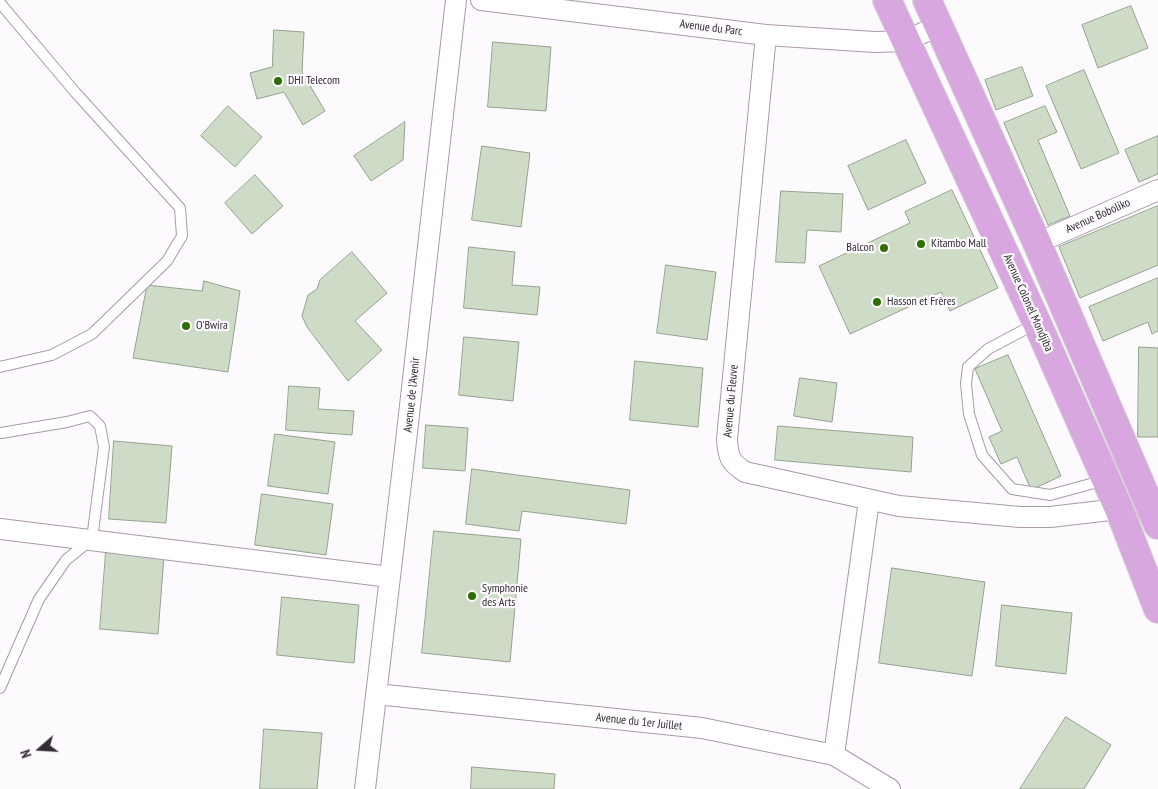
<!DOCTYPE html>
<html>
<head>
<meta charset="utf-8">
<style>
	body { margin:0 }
	#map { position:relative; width:1158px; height:789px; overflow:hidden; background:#fdfafe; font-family:"PT Sans Narrow",sans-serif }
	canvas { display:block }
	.north { position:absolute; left:15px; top:724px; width:50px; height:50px; -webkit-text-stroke:4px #fdfafe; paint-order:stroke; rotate:251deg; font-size:14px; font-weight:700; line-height:20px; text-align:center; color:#332d34 }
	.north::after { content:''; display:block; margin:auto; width:18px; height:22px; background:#332d34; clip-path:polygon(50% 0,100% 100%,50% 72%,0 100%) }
</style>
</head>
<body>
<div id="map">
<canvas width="1158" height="789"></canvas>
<div class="north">N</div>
</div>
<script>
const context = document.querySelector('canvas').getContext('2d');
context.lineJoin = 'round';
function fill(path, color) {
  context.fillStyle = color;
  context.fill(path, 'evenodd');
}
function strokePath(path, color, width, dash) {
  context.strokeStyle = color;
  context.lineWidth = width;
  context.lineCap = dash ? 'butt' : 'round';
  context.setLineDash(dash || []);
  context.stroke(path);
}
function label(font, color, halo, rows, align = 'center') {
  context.font = font + ' "PT Sans Narrow",sans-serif';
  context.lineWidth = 4.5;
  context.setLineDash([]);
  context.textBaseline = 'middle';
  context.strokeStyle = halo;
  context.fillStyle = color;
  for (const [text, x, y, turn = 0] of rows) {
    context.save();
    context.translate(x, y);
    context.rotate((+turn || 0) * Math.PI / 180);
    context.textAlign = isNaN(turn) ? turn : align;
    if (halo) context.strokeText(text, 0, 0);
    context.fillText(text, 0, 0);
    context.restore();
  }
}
const building = new Path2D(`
	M1131,6L1148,48L1098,68L1082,25Z
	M274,30L304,32L302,72L325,111L303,125L284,92L257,99L250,73L272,67Z
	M493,42L551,47L546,111L488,107Z
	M1022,67L1033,96L996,110L985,80Z
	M1084,70L1119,153L1081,169L1046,86Z
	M228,106L262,137L235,167L201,136Z
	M1045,106L1057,132L1038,140L1070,216L1048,225L1004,123Z
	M405,122L403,160L371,181L354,156Z
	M1158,136V174L1139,182L1125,150Z
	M906,140L926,183L868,210L848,166Z
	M482,146L530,153L521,227L472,220Z
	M255,175L283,206L252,234L225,203Z
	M952,190L998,288L950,311L941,292L850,334L819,266L910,223L905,212Z
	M781,191L843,194L841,232L807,230L805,263L776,262Z
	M1158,206V265L1080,298L1059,247Z
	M469,247L515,252L512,285L540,287L537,315L464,308Z
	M352,252L387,293L355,321L382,350L348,381L307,327L302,316L308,295L317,289L320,280Z
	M666,265L716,272L707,340L657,333Z
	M1158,278V331L1152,334L1148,322L1103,341L1089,307Z
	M204,281L240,291L228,372L133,358L147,285L202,291Z
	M464,337L519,342L513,401L459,395Z
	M1139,347L1158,348V437H1138Z
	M1008,355L1061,476L1031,490L1017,457L1001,464L989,437L1002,431L975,369Z
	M635,361L703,368L698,427L630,420Z
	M800,378L837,383L832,422L794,416Z
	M289,386L320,388L318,409L354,411L352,435L286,430Z
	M426,425L468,428L465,471L423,468Z
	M778,426L913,437L911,472L775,460Z
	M275,434L335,442L328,494L268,486Z
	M114,441L172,446L166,523L109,519Z
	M472,469L630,490L626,524L522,511L519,531L466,524Z
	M262,494L333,504L326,555L255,545Z
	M434,531L521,539L510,662L422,653Z
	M106,552L164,556L158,634L100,629Z
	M892,568L985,582L972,676L879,663Z
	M282,597L359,605L354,663L277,655Z
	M1002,605L1072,613L1066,674L996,666Z
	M1066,717L1111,745L1084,789H1020Z
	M264,729L322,733L317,789H260Z
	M472,767L555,774L554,789H471Z`);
fill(building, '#cddbc7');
strokePath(building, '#95a290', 1);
const service = new Path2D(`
	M0,3L75,92L180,208L182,236L167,261L92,334L52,355L0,367
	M1037,323L988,349L968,367L966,384L969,414L982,455L1012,489L1050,495L1105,480
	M0,688L39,599L66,560L92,539L104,447L100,426L90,416L67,422L1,433`);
const minor = new Path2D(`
	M481,0L766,35L875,42L906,41L939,25
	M766,35L727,439C728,457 730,462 745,472L899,506L1020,517H1050L1119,509
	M1037,243L1158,190
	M0,529L390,577
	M376,694L702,728L834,755L890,789
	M834,755L869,500
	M365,789L406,441L456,0`);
const primary = new Path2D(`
	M887,0L1037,323L1119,509L1158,609
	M927,0L1037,243L1158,525`);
strokePath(service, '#a999aa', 12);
strokePath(minor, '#a999aa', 22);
strokePath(primary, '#d6d5d6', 30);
strokePath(service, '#fff', 10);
strokePath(minor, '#fff', 20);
strokePath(primary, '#d8a7df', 28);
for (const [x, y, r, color] of [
	[278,81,5,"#2f6e00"],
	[921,244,5,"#2f6e00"],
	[884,248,5,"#2f6e00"],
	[877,302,5,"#2f6e00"],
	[186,326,5,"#2f6e00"],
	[472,596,5,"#2f6e00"]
]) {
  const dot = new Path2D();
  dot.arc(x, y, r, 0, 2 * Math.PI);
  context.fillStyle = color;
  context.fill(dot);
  strokePath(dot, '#fdfafe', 2);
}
label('12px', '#332d34', '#fdfafe', [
	["Avenue du Parc",711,28,7],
	["Avenue Boboliko",1098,216,-24],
	["Avenue Colonel Mondjiba",1028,303,66],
	["Avenue de l'Avenir",412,395,-84],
	["Avenue du Fleuve",731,401,-85],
	["Avenue du 1er Juillet",639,722,6]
]);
label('12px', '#332d34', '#fdfafe', [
	["DHI Telecom",288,81],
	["Kitambo Mall",931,244],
	["Balcon",874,248,"right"],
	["Hasson et Frères",887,302],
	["O'Bwira",196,326],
	["Symphonie",482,589],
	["des Arts",482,603]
], 'left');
</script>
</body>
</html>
